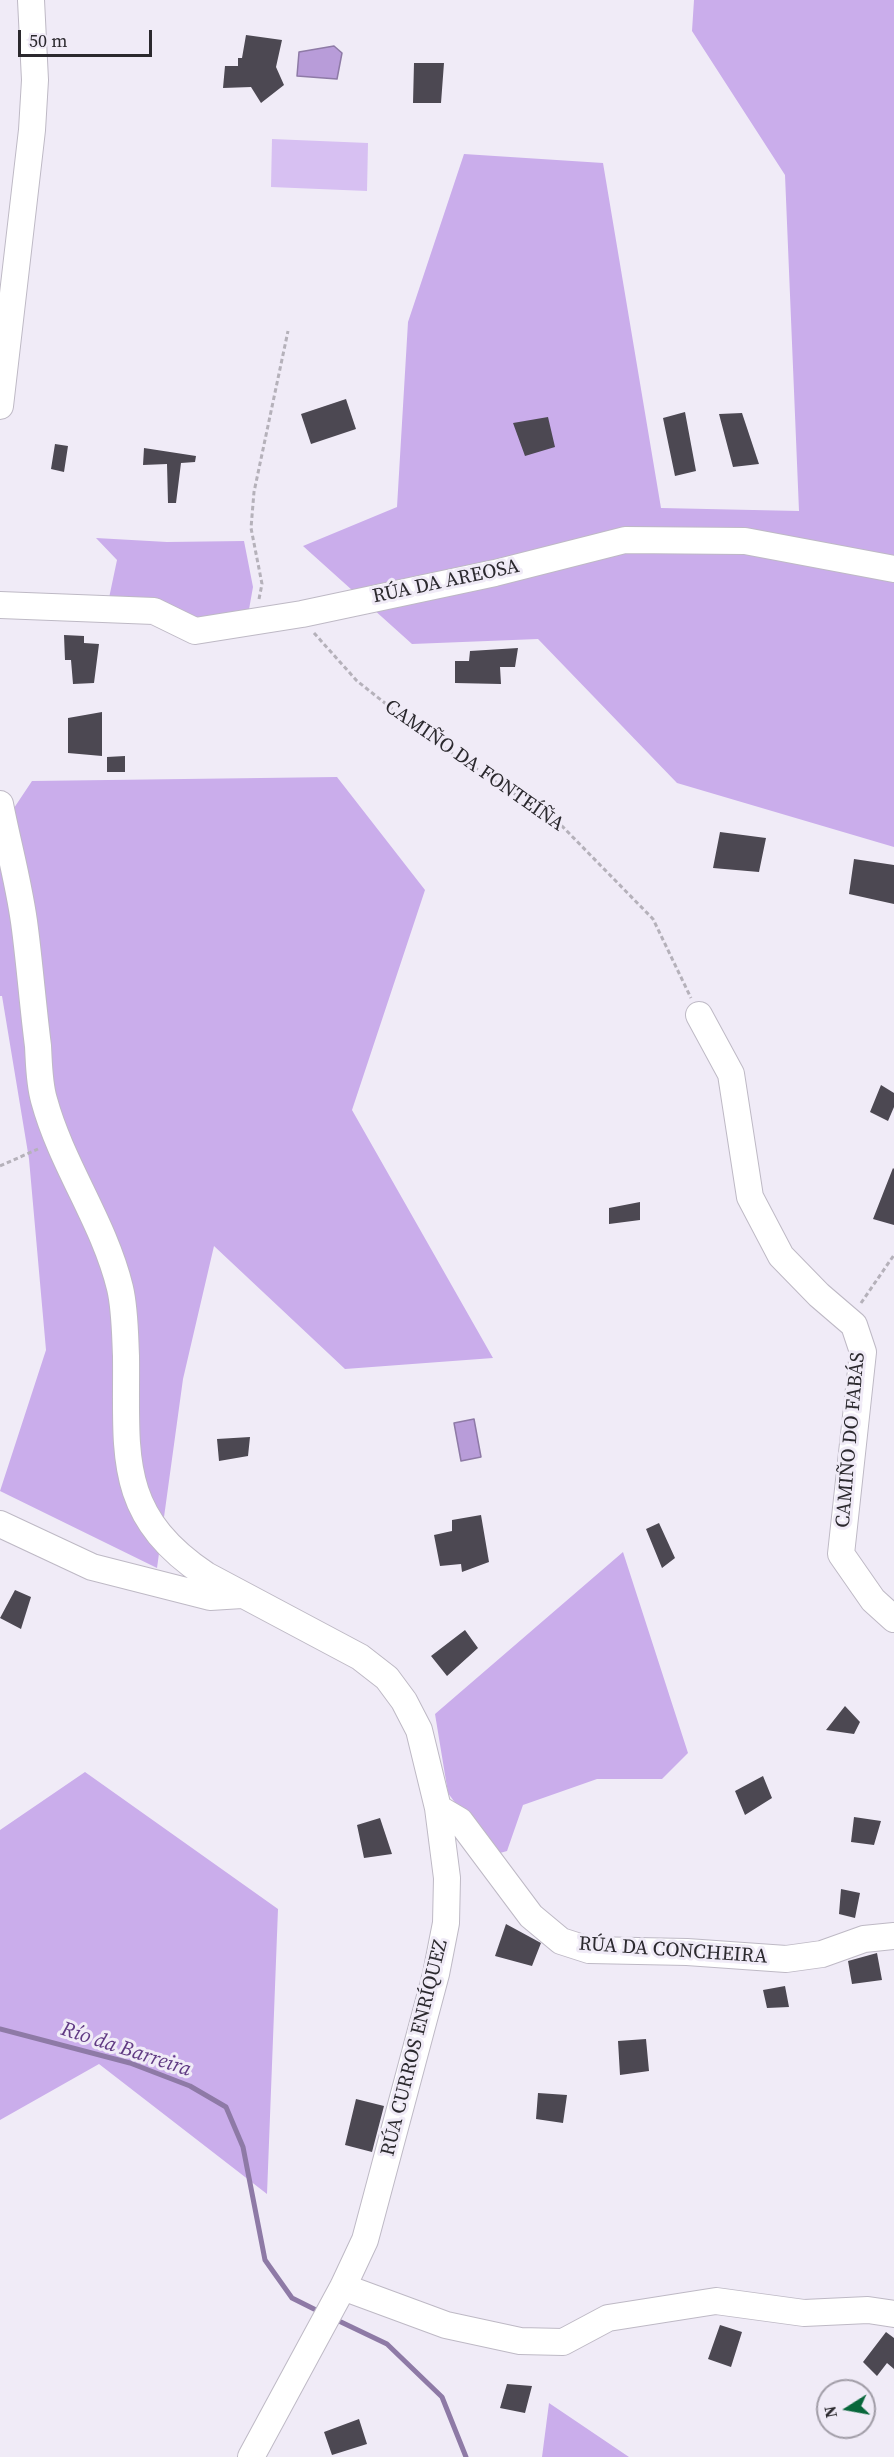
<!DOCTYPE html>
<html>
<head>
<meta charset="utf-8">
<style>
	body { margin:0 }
	#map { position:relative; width:894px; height:2457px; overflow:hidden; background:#f0ebf7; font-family:"Source Serif 4",serif }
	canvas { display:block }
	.north { position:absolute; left:816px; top:2379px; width:60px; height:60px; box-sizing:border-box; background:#f0ebf7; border:2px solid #a19da7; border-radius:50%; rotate:259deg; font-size:16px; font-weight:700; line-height:24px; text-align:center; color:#2b292e }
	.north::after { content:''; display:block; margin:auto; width:21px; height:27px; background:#08673b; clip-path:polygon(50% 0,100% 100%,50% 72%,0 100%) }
	.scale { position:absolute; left:18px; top:30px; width:134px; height:27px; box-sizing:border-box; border:3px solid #2b292e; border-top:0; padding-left:8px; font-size:18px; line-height:21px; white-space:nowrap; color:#2b292e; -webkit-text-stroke:4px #f0ebf7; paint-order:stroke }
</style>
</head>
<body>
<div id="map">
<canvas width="894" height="2457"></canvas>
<div class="north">N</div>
<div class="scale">50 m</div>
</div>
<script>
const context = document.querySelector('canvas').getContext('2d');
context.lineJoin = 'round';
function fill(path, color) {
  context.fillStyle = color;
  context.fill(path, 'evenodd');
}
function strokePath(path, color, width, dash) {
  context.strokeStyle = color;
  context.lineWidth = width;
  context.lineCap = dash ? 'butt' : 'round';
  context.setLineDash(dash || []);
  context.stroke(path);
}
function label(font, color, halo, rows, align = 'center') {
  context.font = font + ' "Source Serif 4",serif';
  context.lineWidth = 6;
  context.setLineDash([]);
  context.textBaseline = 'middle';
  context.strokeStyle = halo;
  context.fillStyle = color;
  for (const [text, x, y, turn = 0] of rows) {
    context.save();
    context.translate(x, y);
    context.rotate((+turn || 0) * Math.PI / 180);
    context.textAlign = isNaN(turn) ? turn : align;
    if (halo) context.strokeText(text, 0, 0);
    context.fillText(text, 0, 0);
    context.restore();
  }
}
fill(new Path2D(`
	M272,139L368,143L367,191L271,187Z`), '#d7c0f2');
fill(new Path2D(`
	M694,0H894V847L677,783L538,639L412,644L303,546L397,507L408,322L464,154L603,163L661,508L799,511L785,175L692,31Z
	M96,538L167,542L244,541L253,587L248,615L197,622L109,598L117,560Z
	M337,777L425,890L352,1110L493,1358L345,1369L214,1246L183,1379L157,1568L0,1491L46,1350L29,1159L2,996H0V829L32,781Z
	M623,1552L688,1753L662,1779H597L523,1805L507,1851L493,1855L448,1793L435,1714Z
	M85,1772L278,1909L267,2194L99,2064L0,2120V1830Z
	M549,2403L629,2457H542Z`), '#caadeb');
const water = new Path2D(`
	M334,46L342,53L337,79L297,76L299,52Z
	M474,1419L481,1457L461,1461L454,1423Z`);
fill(water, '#b89cd9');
strokePath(water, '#8e7aa6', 1.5);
strokePath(new Path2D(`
	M0,2029L130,2063L190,2086L226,2107L243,2147L265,2260L292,2298L314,2309
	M341,2322L387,2344L442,2397L466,2457`), '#8e7aa6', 5);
fill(new Path2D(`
	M246,35L282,40L276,67L284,85L261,103L251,87L223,88L225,66H238V58H242Z
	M414,63H444L441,103H413Z
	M346,399L356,429L311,444L301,414Z
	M685,412L696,471L675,476L663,418Z
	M742,413L759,464L733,467L719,414Z
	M548,417L555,447L525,456L513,423Z
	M55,444L68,446L64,472L51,469Z
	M144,448L196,456L195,462L181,463L176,503H168L167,464L143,465Z
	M64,635L84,636V643L99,644L94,683L73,684L71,660H65Z
	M518,648L515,667H500L501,684L455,683V661H469L470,651Z
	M102,712V756L68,753V718Z
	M125,756V772H107V757Z
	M720,832L766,838L759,872L713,868Z
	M854,859L894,865V904L849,894Z
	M881,1085L894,1093V1107L888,1121L870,1112Z
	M893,1168L894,1169V1225L873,1219Z
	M640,1202V1220L609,1224V1208Z
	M250,1437L248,1456L219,1461L217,1439Z
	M481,1515L489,1562L462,1572L461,1564L440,1566L434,1535L452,1531V1520Z
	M659,1523L675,1558L662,1568L646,1529Z
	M15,1590L31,1597L21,1629L0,1618Z
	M465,1630L478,1648L447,1676L431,1656Z
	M845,1706L860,1722L854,1734L826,1730Z
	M763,1776L772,1798L745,1815L735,1791Z
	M854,1817L881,1821L874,1845L851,1842Z
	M380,1818L392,1854L364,1858L357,1825Z
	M841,1889L860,1893L855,1918L839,1914Z
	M506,1924L541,1943L532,1966L495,1956Z
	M877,1953L882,1980L852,1984L848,1961Z
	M785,1986L789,2007L767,2008L763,1990Z
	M646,2039L649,2071L620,2075L618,2041Z
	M538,2093L567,2095L563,2123L536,2119Z
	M356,2099L384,2106L372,2152L345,2145Z
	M720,2325L742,2332L731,2367L708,2359Z
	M886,2332L894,2338V2369L887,2363L877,2376L863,2362Z
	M507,2384L532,2386L525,2413L500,2408Z
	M359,2419L367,2444L332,2455L324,2432Z`), '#4c4852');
const minor = new Path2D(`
	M0,406L32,130L35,80L31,0
	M0,605L154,611L195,631L302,614L495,573L625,540L745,541L894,569
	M0,804C8,845 20,887 25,929C30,968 33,1007 38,1046C39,1063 39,1083 44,1100C62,1166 104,1222 120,1288C125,1309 125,1334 126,1356C127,1454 115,1514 206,1575L360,1657L387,1678L404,1701L419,1730L438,1808L447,1878L446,1923L436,1974L365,2240L343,2287L251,2457
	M699,1015L731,1074L750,1197L781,1256L819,1295L854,1325L863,1352L841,1554L873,1600L894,1619
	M0,1524L92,1567L210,1597L242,1595
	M438,1808L460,1821L531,1916L561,1941L589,1950L687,1952L786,1959L822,1954L864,1939L894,1936
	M343,2287L446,2325L520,2341L563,2342L608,2318L716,2301L804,2313L868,2310L894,2314`);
strokePath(minor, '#beb9c5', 28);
strokePath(new Path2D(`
	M259,599L262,584L251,528L254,492L288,331
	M314,633L357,681L428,737L560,824L653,919L691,998
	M0,1166L38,1149
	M861,1303L894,1255`), '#b5b1ba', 3, [4.5, 3]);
strokePath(minor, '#fff', 26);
label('20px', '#2b292e', '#f0ebf7', [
	["RÚA DA AREOSA",446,582,-12],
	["CAMIÑO DA FONTEÍÑA",474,766,35],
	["CAMIÑO DO FABÁS",851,1440,-85],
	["RÚA DA CONCHEIRA",673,1951,4],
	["RÚA CURROS ENRÍQUEZ",415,2048,-76]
]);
label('italic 21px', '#603a83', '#f0ebf7', [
	["Río da Barreira",126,2050,18]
]);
</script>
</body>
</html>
